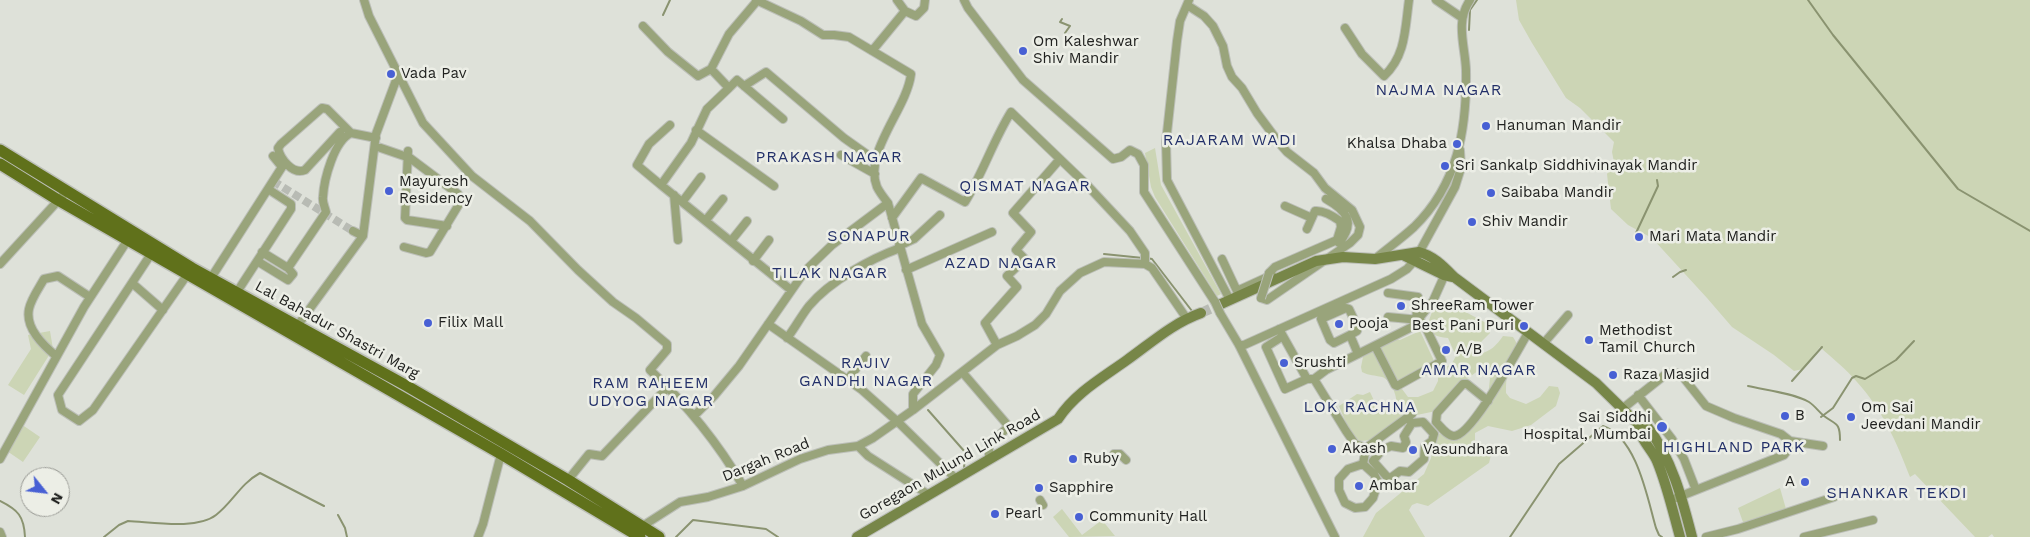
<!DOCTYPE html>
<html>
<head>
<meta charset="utf-8">
<style>
	body { margin:0 }
	#map { position:relative; width:2030px; height:537px; overflow:hidden; background:#dee1d9; font-family:"Work Sans",sans-serif }
	canvas { display:block }
	.north { position:absolute; left:20px; top:467px; width:50px; height:50px; box-sizing:border-box; background:#eceee6; border:1px solid #9b9c97; border-radius:50%; rotate:119deg; font-size:14px; font-weight:700; line-height:20px; text-align:center; color:#212220 }
	.north::after { content:''; display:block; margin:auto; width:18px; height:22px; background:#4860d4; clip-path:polygon(50% 0,100% 100%,50% 72%,0 100%) }
</style>
</head>
<body>
<div id="map">
<canvas width="2030" height="537"></canvas>
<div class="north">N</div>
</div>
<script>
const context = document.querySelector('canvas').getContext('2d');
context.lineJoin = 'round';
function fill(path, color) {
  context.fillStyle = color;
  context.fill(path, 'evenodd');
}
function strokePath(path, color, width, dash) {
  context.strokeStyle = color;
  context.lineWidth = width;
  context.lineCap = dash ? 'butt' : 'round';
  context.setLineDash(dash || []);
  context.stroke(path);
}
function label(font, color, halo, rows, align = 'center') {
  context.font = font + ' "Work Sans",sans-serif';
  context.lineWidth = 5;
  context.setLineDash([]);
  context.textBaseline = 'middle';
  context.strokeStyle = halo;
  context.fillStyle = color;
  for (const [text, x, y, turn = 0] of rows) {
    context.save();
    context.translate(x, y);
    context.rotate((+turn || 0) * Math.PI / 180);
    context.textAlign = isNaN(turn) ? turn : align;
    if (halo) context.strokeText(text, 0, 0);
    context.fillText(text, 0, 0);
    context.restore();
  }
}
fill(new Path2D(`
	M1516,0H2030V537H1994L1992,534L1988,537H1975L1915,474L1910,477C1897,443 1882,409 1857,382C1846,369 1832,358 1820,347L1803,369L1794,371L1774,355L1732,327L1707,298L1652,238L1628,225L1611,209L1607,174L1614,162L1612,152L1614,142L1580,108L1566,98L1532,43L1519,20Z
	M1155,148L1161,185L1221,294L1217,296L1155,197L1151,187L1145,153Z
	M1444,304L1460,309L1488,324L1490,333L1476,347L1479,354C1490,352 1497,345 1503,336L1513,337C1526,356 1512,360 1507,377C1506,381 1506,388 1506,393L1510,398L1526,404L1540,397L1549,386L1558,387L1560,393L1556,406L1531,425L1512,431L1488,426L1475,433V441L1483,444L1492,451L1489,463L1428,506L1417,503L1412,505L1409,510L1425,537H1363L1376,513L1424,474L1431,458L1436,432L1450,438C1485,419 1486,418 1490,378L1479,370L1455,388L1436,411L1412,416L1382,431L1371,440L1360,441L1351,435L1339,406L1357,394L1363,395L1370,392L1377,407L1382,412L1392,411C1393,409 1396,407 1396,404C1398,396 1390,379 1382,377C1374,375 1370,376 1362,372L1361,367L1363,357L1395,339L1400,340L1420,331L1435,363L1401,379L1402,389L1408,397H1418L1433,391L1438,381V372L1441,368L1451,365L1456,356L1448,338C1423,335 1426,327 1434,307Z
	M50,331L53,349L24,395L8,385L31,349L28,335Z
	M21,424L40,437L23,462L4,449Z
	M1780,488L1786,509L1744,525L1738,508Z
	M1062,509L1082,535L1102,520L1115,536L1069,537L1053,517Z`), '#ccd5b5');
strokePath(new Path2D(`
	M1808,0L1833,35L1958,189L2030,231
	M663,15L670,0
	M1062,19L1060,22L1070,26L1065,33
	M1469,30L1470,10L1477,0
	M1636,233L1658,186L1657,180
	M1104,254L1143,258
	M1147,258L1152,259L1192,311
	M1673,277L1680,272L1686,270
	M1792,381L1822,347
	M1748,386C1765,390 1794,393 1809,402C1815,406 1819,412 1824,416C1836,425 1840,422 1840,440
	M928,410L965,452L964,469
	M1821,417L1833,408L1852,378L1856,376L1865,379L1896,360L1914,341
	M0,501C18,510 24,516 25,537
	M338,515L345,528L347,537
	M104,537L119,525L128,521C152,522 197,530 216,515C233,502 240,484 260,473L324,506
	M676,537L693,520L766,529L778,537
	M1510,537L1559,464L1603,426C1637,438 1647,497 1656,528L1659,535L1662,537`), '#8a9370', 2);
strokePath(new Path2D(`
	M273,181L353,231`), '#b8bbb4', 8, [8, 4]);
strokePath(new Path2D(`
	M1201,313L1221,304`), '#b8bbb4', 10, [10, 5]);
const street = new Path2D(`
	M364,0L369,16L423,123L472,176L530,221L578,270L613,302L636,318L667,344V350L650,370C686,404 718,443 743,486
	M756,0L801,21L823,35H834L849,37L911,74C907,109 863,152 877,187C880,193 884,198 888,203L922,324L940,355L936,365L913,394V410
	M964,0L968,8L1023,80L1113,159L1121,157L1130,150L1138,154L1144,165V192L1215,302
	M1189,0L1180,21L1177,41L1166,142L1167,180L1230,300
	M1436,0L1461,17
	M757,1L729,34L711,69L729,88L707,109L691,143L661,185L791,290
	M1187,5L1204,16L1213,26L1223,46L1227,66L1232,77L1242,88L1257,113L1280,144L1287,152L1314,173L1325,188L1352,210L1360,227L1358,235L1350,243L1267,300L1261,298
	M905,11L916,16L924,8L925,0
	M643,26L668,52L698,76L711,69
	M1345,28L1362,54L1384,76C1406,56 1405,28 1409,0
	M872,51L905,11L897,0
	M744,86L766,72L844,138L875,160
	M729,88L737,80L783,119
	M696,130L774,186
	M340,132L305,170C293,175 280,159 278,148L281,144L322,108L327,109L351,133L376,138
	M375,146L410,158L458,194L460,200L458,206L430,252L426,253L404,247
	M408,151L405,218L407,220L447,226
	M841,155L875,174
	M661,185L637,165L649,144L670,125
	M674,195L678,240
	M1326,199C1347,211 1356,222 1339,243
	M683,201L701,177
	M1285,206L1312,218
	M892,218L921,178L965,202C983,173 993,141 1011,112L1087,185L1130,231L1145,253V264
	M706,220L723,199
	M353,231L363,236
	M731,241L747,221
	M899,246L914,239L940,215
	M262,252L288,268L326,212C325,207 322,202 323,197C324,179 334,141 351,133
	M151,254L58,395L62,410L79,421L93,410L187,275
	M1376,258C1388,248 1402,238 1414,227C1458,184 1467,129 1466,70C1465,45 1455,22 1470,0
	M1222,259L1237,291L1272,275
	M257,261L288,280L293,274L288,268
	M753,261L769,240
	M0,264L66,192
	M906,270L992,232
	M1269,273L1275,267L1337,240L1341,227L1340,221C1333,216 1324,210 1315,211L1307,229
	M211,278L282,167L273,156
	M132,283L163,310
	M237,292L291,209V204L268,189
	M1388,293L1418,297L1416,320
	M1220,313L1239,345L1335,537
	M768,324L862,390L898,422L956,479
	M295,329L363,236L376,134L398,75
	M1279,329L1307,379H1314L1326,370L1412,327L1433,301L1446,272
	M1350,335L1334,343L1330,340L1321,319L1346,308L1349,309L1358,328L1357,331L1350,335L1358,354
	M787,338C795,328 801,316 809,306C830,281 870,259 900,248
	M1280,338L1266,347L1285,389L1307,379
	M1543,344L1568,315
	M997,345L985,323L1017,287L1007,276L1025,259L1016,250L1031,232L1013,213L1060,159
	M1239,345H1244L1391,279L1407,269L1415,260L1455,187L1461,168L1460,150
	M1375,346L1395,385L1397,386L1442,361L1425,326L1420,320L1388,317
	M56,356C43,345 25,328 29,309C31,299 39,288 44,279L58,276L90,297
	M963,373L1011,429H1006L989,445V459
	M848,379L866,356
	M1314,379L1346,431L1355,444L1366,448L1412,414
	M1638,395L1672,439L1684,459L1696,490
	M1488,401L1467,384H1463L1437,413L1436,422C1441,427 1447,436 1454,436C1472,436 1517,351 1528,333
	M1622,409L1666,374L1677,373L1683,377L1706,406L1734,418L1781,434L1790,441L1791,446L1784,455L1676,498
	M694,416L714,396L739,366L805,271L832,245L888,203
	M1790,441L1823,446
	M858,446L868,456L929,495
	M1379,448L1382,450L1391,446L1403,448L1406,442L1404,436L1412,423L1409,420
	M1382,450L1373,461L1389,479L1400,471L1409,472L1424,459L1425,446L1432,441L1434,434L1423,422L1412,423
	M1114,454H1120L1126,460
	M0,459L84,307L127,241
	M1363,464L1348,469L1339,479V490L1345,503L1355,508L1365,507L1373,498L1378,482L1374,474L1363,464L1366,448
	M568,480L589,454L602,456L668,387
	M1040,500L1043,505
	M638,529L680,502L708,497L743,486L800,459L828,450L858,446L873,438L913,410L997,345L1017,336L1035,325L1046,314L1060,291L1080,273L1104,262L1145,264L1152,268L1187,319
	M0,532L2,537
	M478,537L483,524L501,454
	M1706,537L1738,529L1834,497
	M1804,537L1873,520`);
const secondary = new Path2D(`
	M1405,256L1444,275L1453,277
	M1221,304L1316,261L1343,257L1375,259L1419,252C1434,256 1444,267 1454,277L1596,383L1640,426H1647C1672,459 1682,498 1692,537
	M1640,426C1639,439 1652,449 1657,461C1667,485 1673,512 1680,537
	M857,537L1058,419C1075,393 1102,378 1127,360C1151,343 1173,323 1201,313`);
const primary = new Path2D(`
	M0,150L192,268L407,386L568,480L659,537
	M0,164L58,200L501,454L640,537`);
strokePath(street, '#bcbfb8', 10);
strokePath(secondary, '#bcbfb8', 12);
strokePath(primary, '#bcbfb8', 14);
strokePath(street, '#99a47b', 8);
strokePath(secondary, '#778648', 10);
strokePath(primary, '#60711b', 11);
const streetBridge = new Path2D(`
	M1261,298L1269,273
	M1215,302L1220,313`);
strokePath(streetBridge, '#bcbfb8', 10, []);
strokePath(streetBridge, '#99a47b', 8);
for (const [x, y, r, color] of [
	[1023,51,5,"#4860d4"],
	[391,74,5,"#4860d4"],
	[1486,126,5,"#4860d4"],
	[1457,144,5,"#4860d4"],
	[1445,166,5,"#4860d4"],
	[389,191,5,"#4860d4"],
	[1491,193,5,"#4860d4"],
	[1472,222,5,"#4860d4"],
	[1639,237,5,"#4860d4"],
	[1401,306,5,"#4860d4"],
	[428,323,5,"#4860d4"],
	[1339,324,5,"#4860d4"],
	[1524,326,5,"#4860d4"],
	[1589,340,5,"#4860d4"],
	[1446,350,5,"#4860d4"],
	[1284,363,5,"#4860d4"],
	[1613,375,5,"#4860d4"],
	[1785,416,5,"#4860d4"],
	[1851,417,5,"#4860d4"],
	[1662,427,6,"#4860d4"],
	[1332,449,5,"#4860d4"],
	[1413,450,5,"#4860d4"],
	[1073,459,5,"#4860d4"],
	[1805,482,5,"#4860d4"],
	[1359,486,5,"#4860d4"],
	[1039,488,5,"#4860d4"],
	[995,514,5,"#4860d4"],
	[1079,517,5,"#4860d4"]
]) {
  const dot = new Path2D();
  dot.arc(x, y, r, 0, 2 * Math.PI);
  context.fillStyle = color;
  context.fill(dot);
  strokePath(dot, '#eceee6', 2);
}
label('15px', '#212220', '#eceee6', [
	["Om Kaleshwar",1033,42],
	["Shiv Mandir",1033,59],
	["Vada Pav",401,74],
	["Hanuman Mandir",1496,126],
	["Khalsa Dhaba",1447,144,"right"],
	["Sri Sankalp Siddhivinayak Mandir",1455,166],
	["Mayuresh",399,182],
	["Residency",399,199],
	["Saibaba Mandir",1501,193],
	["Shiv Mandir",1482,222],
	["Mari Mata Mandir",1649,237],
	["ShreeRam Tower",1411,306],
	["Filix Mall",438,323],
	["Pooja",1349,324],
	["Best Pani Puri",1514,326,"right"],
	["Methodist",1599,331],
	["Tamil Church",1599,348],
	["A/B",1456,350],
	["Srushti",1294,363],
	["Raza Masjid",1623,375],
	["Om Sai",1861,408],
	["Jeevdani Mandir",1861,425],
	["B",1795,416],
	["Sai Siddhi",1651,418,"right"],
	["Hospital, Mumbai",1651,435,"right"],
	["Akash",1342,449],
	["Vasundhara",1423,450],
	["Ruby",1083,459],
	["A",1795,482,"right"],
	["Ambar",1369,486],
	["Sapphire",1049,488],
	["Pearl",1005,514],
	["Community Hall",1089,517]
], 'left');
label('15px', '#212220', '#eceee6', [
	["Lal Bahadur Shastri Marg",337,330,29],
	["Dargah Road",766,460,-22],
	["Goregaon Mulund Link Road",950,465,-30]
]);
context.letterSpacing = '1px';
label('16px', '#233069', '#eceee6', [
	["NAJMA NAGAR",1439,90],
	["RAJARAM WADI",1230,140],
	["PRAKASH NAGAR",829,157],
	["QISMAT NAGAR",1025,186],
	["SONAPUR",869,236],
	["AZAD NAGAR",1001,263],
	["TILAK NAGAR",830,273],
	["RAJIV",866,363],
	["GANDHI NAGAR",866,381],
	["AMAR NAGAR",1479,370],
	["RAM RAHEEM",651,383],
	["UDYOG NAGAR",651,401],
	["LOK RACHNA",1360,407],
	["HIGHLAND PARK",1734,447],
	["SHANKAR TEKDI",1897,493]
]);
context.letterSpacing = '0px';
</script>
</body>
</html>
